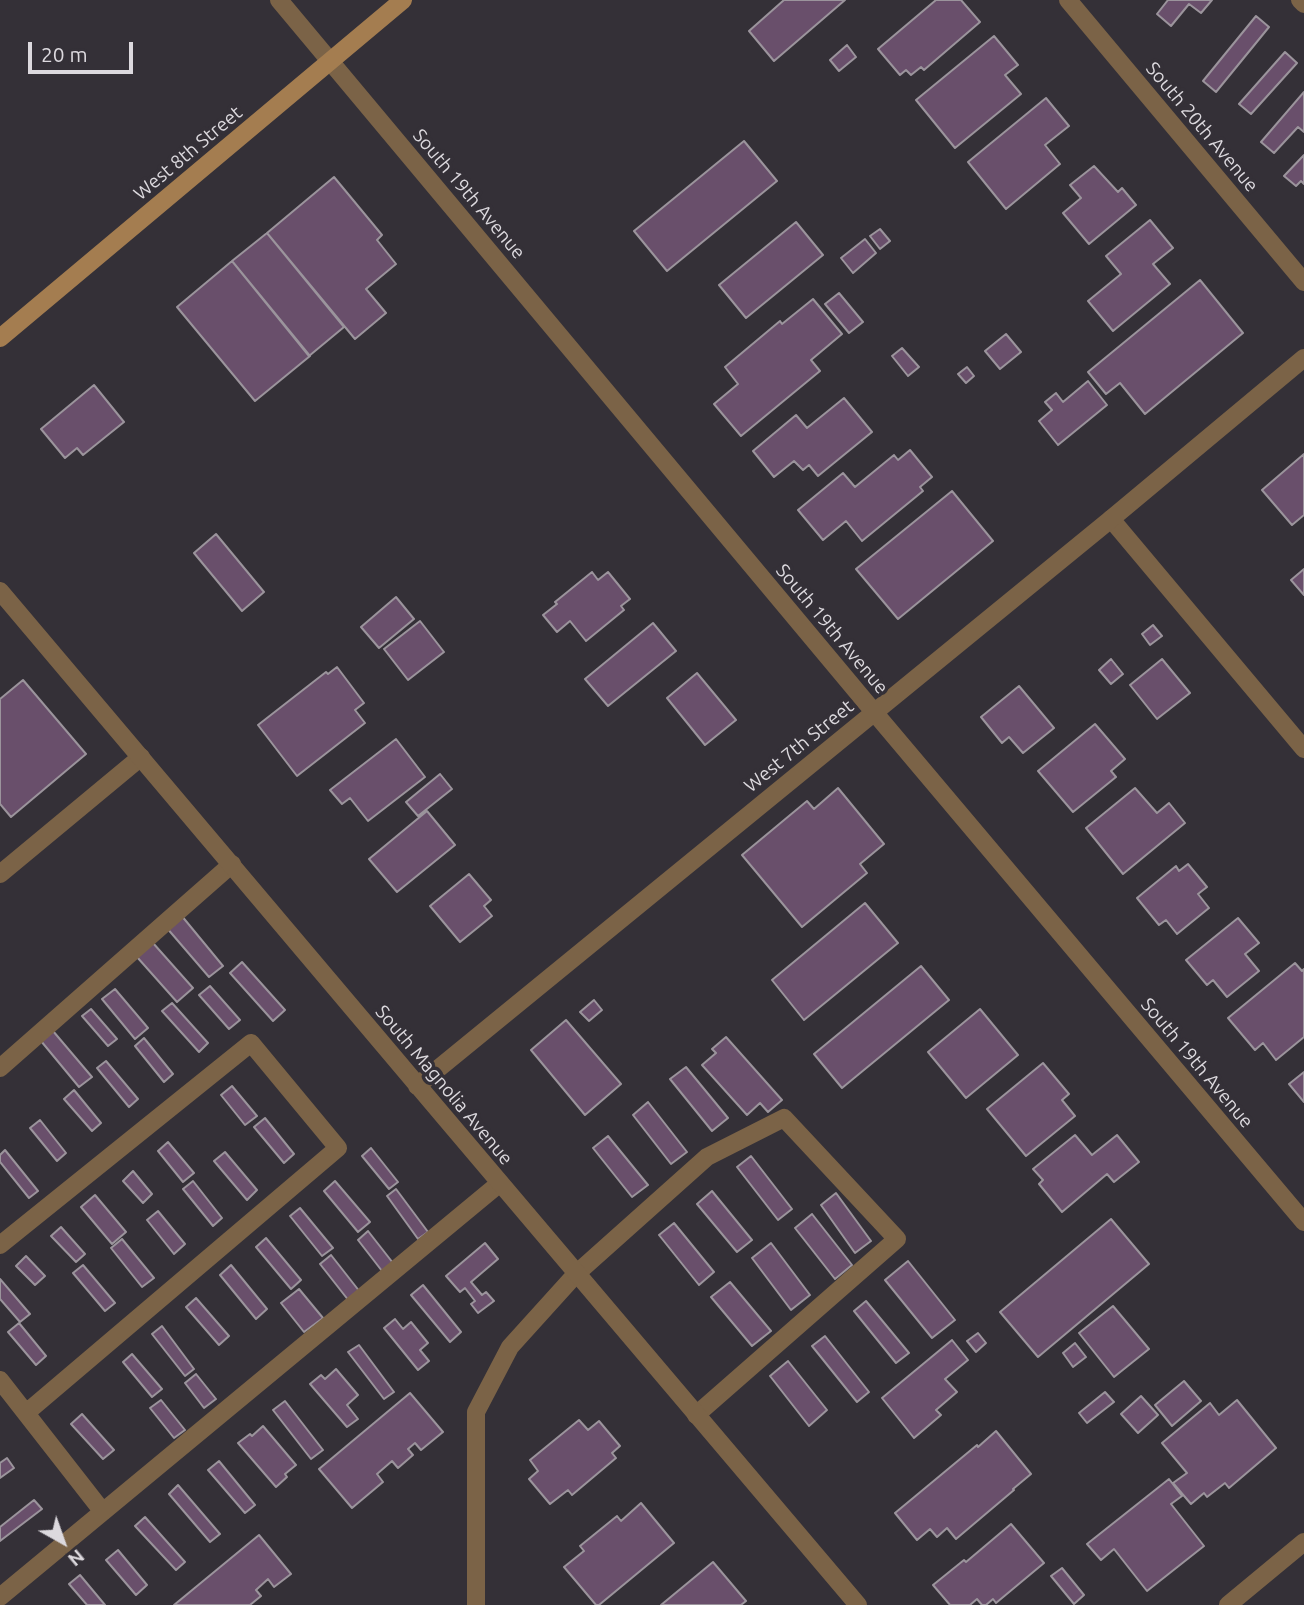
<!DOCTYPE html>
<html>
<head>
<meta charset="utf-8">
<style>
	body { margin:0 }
	#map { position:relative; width:1304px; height:1605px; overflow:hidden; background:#343037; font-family:Ubuntu,sans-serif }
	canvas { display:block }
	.north { position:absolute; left:28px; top:1507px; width:70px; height:70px; -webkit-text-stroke:5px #343037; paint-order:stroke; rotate:140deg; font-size:19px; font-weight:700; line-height:28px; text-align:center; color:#dcd9de }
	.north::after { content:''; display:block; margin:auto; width:24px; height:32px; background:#dcd9de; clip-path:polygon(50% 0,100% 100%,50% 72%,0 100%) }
	.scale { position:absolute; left:28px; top:42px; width:105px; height:32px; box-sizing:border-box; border:4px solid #dcd9de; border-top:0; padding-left:9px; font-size:21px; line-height:24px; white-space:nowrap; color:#dcd9de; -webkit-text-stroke:5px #343037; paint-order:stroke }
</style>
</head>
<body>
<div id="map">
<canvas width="1304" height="1605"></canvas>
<div class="north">N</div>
<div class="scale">20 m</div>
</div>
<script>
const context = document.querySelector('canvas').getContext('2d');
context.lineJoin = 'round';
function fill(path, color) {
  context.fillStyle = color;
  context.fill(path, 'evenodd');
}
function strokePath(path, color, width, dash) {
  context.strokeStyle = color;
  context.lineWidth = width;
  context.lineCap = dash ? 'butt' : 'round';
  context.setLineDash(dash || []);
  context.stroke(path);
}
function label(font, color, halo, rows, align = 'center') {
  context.font = font + ' Ubuntu,sans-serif';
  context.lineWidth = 7;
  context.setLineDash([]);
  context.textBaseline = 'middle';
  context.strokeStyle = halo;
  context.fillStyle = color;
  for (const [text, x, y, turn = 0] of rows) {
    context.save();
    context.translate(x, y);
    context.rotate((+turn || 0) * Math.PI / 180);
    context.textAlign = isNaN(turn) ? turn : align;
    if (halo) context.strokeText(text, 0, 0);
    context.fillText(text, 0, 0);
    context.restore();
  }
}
const building = new Path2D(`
	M784,0H845L774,61L749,31Z
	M936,0H961L980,22L924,70L921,67L911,75L906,70L900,75L878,49Z
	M1168,0H1212L1201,13L1189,4L1171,26L1157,14Z
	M1256,16L1269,27L1216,92L1203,81Z
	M994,36L1018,65L1005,75L1021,94L955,148L916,100Z
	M847,45L856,57L839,71L830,60Z
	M1285,52L1297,63L1251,114L1239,104Z
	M1304,92V132L1298,127L1274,153L1261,142Z
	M1046,98L1069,126L1045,145L1060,164L1006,209L968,162Z
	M744,141L777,181L667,271L634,231Z
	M1304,155V184L1301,181L1296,186L1284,176Z
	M1094,166L1118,192L1122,188L1136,205L1089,244L1063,213L1081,198L1070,185Z
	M334,177L382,235L377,240L396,264L366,289L386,313L355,339L267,233Z
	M1150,220L1173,248L1153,264L1170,284L1113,331L1088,301L1121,274L1106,256Z
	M796,222L823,255L746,318L719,285Z
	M880,229L890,241L880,249L870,236Z
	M267,233L344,327L309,356L232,261Z
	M865,239L876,253L853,273L841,258Z
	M232,261L310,356L255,401L177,307Z
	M1200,280L1243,333L1145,414L1120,383L1106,394L1088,372Z
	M839,293L863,322L849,333L825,304Z
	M813,299L842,334L811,360L820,371L741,436L714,404L738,384L725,367L780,321L782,324Z
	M1006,334L1021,352L1000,369L985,351Z
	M902,348L919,367L908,376L892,356Z
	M967,367L974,376L966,383L958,374Z
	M1088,381L1107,405L1058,445L1039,421L1052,410L1045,402L1056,393L1063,402Z
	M94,385L124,422L83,455L77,448L65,458L41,429Z
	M844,398L872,432L818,476L809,465L803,470L794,461L774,477L753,451L796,415L807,428Z
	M910,450L932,477L920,487L923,491L862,541L846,521L823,540L798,510L843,473L855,487L894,455L898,460Z
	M1304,454V515L1292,525L1262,490Z
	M952,491L993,541L898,619L856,569Z
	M216,534L264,592L242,611L194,553Z
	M1304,569V595L1291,580Z
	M592,572L598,580L608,572L630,599L621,606L624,610L586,641L570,621L557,632L543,615L557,604L555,602Z
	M396,597L414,619L379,648L361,627Z
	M420,621L444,652L408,680L384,649Z
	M653,623L676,651L608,706L585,679Z
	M1153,625L1162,636L1150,645L1142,634Z
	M1111,659L1123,674L1111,684L1099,670Z
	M1162,659L1190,693L1157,719L1130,685Z
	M337,667L364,703L355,710L365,723L297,776L258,725L326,672L328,674Z
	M697,673L736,720L705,745L667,698Z
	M23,680L86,754L11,817L0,804V699Z
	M1019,686L1054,728L1023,753L1009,737L1002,743L981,717Z
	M1095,724L1125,759L1111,771L1116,777L1073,812L1038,771Z
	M396,739L425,777L368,821L350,798L342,804L330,790Z
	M440,774L452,789L418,816L406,802Z
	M838,788L884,844L860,864L867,873L802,927L742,855L807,801L814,809Z
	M1135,788L1157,813L1169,803L1185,823L1123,874L1086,828Z
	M427,811L455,845L397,892L369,859Z
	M1188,864L1207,887L1198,894L1209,908L1177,934L1166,920L1159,925L1137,898L1176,866L1179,871Z
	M469,874L491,900L484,906L492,916L460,942L430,906Z
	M865,903L898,943L804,1020L772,980Z
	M181,915L223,966L209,977L166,927Z
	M1238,918L1259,943L1245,954L1259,971L1227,997L1213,980L1207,985L1186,960Z
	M153,943L193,988L177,1002L137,957Z
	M242,962L285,1010L273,1021L230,973Z
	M1295,963L1302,971L1304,969V1037L1276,1060L1263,1043L1255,1050L1228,1018Z
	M921,966L949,1000L842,1088L814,1054Z
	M210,986L240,1020L229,1029L199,995Z
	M115,989L148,1028L135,1039L102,999Z
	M594,1000L602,1010L589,1021L580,1012Z
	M172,1003L208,1043L199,1052L162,1011Z
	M91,1009L117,1039L108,1046L82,1016Z
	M980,1009L1018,1055L966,1098L928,1052Z
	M566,1020L621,1084L585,1115L531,1050Z
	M53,1031L92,1077L79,1087L41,1041Z
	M726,1037L782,1100L768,1112L760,1103L747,1115L702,1065L716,1053L712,1049Z
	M144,1038L173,1074L164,1082L135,1046Z
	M106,1061L138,1099L129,1107L97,1068Z
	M1043,1063L1069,1094L1062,1100L1075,1116L1026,1156L987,1109Z
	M686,1067L728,1118L712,1131L670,1079Z
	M1304,1072V1102L1289,1084Z
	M232,1086L257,1116L245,1125L221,1095Z
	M74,1090L101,1123L92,1131L64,1099Z
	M648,1102L687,1152L671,1164L633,1115Z
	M265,1118L294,1154L284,1163L254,1127Z
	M40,1120L66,1153L57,1161L30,1128Z
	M1075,1135L1092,1155L1117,1135L1139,1162L1114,1182L1107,1174L1062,1212L1039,1184L1043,1180L1033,1169Z
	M608,1136L648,1185L632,1197L593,1148Z
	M168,1142L194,1173L183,1182L158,1151Z
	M371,1148L398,1182L389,1189L362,1156Z
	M5,1150L38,1191L29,1198L0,1162V1155Z
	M225,1152L257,1190L247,1200L214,1161Z
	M751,1156L792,1209L778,1220L737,1167Z
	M133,1171L152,1194L143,1203L123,1181Z
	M193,1181L222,1218L213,1226L183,1189Z
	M335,1181L370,1222L358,1232L324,1191Z
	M396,1189L428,1232L418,1239L387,1196Z
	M712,1191L752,1240L737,1252L697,1204Z
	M836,1193L871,1241L855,1253L821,1205Z
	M95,1195L126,1232L112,1244L81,1207Z
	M300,1208L333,1248L322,1256L290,1216Z
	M158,1211L185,1244L174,1254L147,1220Z
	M812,1214L852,1265L835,1279L795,1228Z
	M1111,1219L1149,1264L1038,1357L1000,1312Z
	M674,1223L714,1272L699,1285L659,1235Z
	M61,1227L85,1254L76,1262L51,1236Z
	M368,1231L393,1263L382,1271L358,1240Z
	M266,1238L301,1280L291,1289L256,1247Z
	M122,1239L154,1278L142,1287L111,1248Z
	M485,1243L498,1259L471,1282L482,1295L486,1292L494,1301L478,1313L471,1304L475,1301L465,1288L460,1292L446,1276Z
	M771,1243L810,1295L791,1310L752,1258Z
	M331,1255L360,1292L349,1301L320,1264Z
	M26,1256L45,1276L35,1285L16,1266Z
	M908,1261L955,1320L932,1338L885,1280Z
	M83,1265L115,1303L105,1311L73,1273Z
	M231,1265L267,1309L256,1319L220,1275Z
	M0,1279L30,1314L20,1322L0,1299Z
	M730,1282L771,1331L752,1346L711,1297Z
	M423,1285L461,1332L450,1342L411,1295Z
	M299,1289L323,1318L304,1332L281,1303Z
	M196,1298L229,1336L219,1345L186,1307Z
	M866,1301L909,1353L896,1363L854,1311Z
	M1113,1306L1149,1349L1114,1377L1079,1333Z
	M395,1319L403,1329L411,1322L428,1343L420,1350L429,1361L418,1370L384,1328Z
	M19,1323L46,1356L36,1365L8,1332Z
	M162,1326L194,1369L185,1376L152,1334Z
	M978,1333L986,1343L976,1352L967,1341Z
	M825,1336L869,1392L857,1402L812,1346Z
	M952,1340L968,1360L945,1379L957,1392L936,1410L941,1415L914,1438L882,1398Z
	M1075,1343L1086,1357L1073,1367L1063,1353Z
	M359,1345L394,1392L384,1399L348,1352Z
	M132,1354L162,1389L152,1397L123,1362Z
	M788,1361L827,1410L809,1426L770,1376Z
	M336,1369L358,1395L347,1405L358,1419L347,1427L310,1384L321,1375L325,1379Z
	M196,1374L216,1399L204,1408L185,1383Z
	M1184,1381L1201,1401L1172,1426L1155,1405Z
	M1105,1392L1114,1402L1087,1423L1079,1413Z
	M410,1393L443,1432L421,1450L415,1443L408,1449L413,1455L398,1468L392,1461L377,1474L383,1482L352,1508L319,1469Z
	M1141,1396L1158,1415L1138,1433L1121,1414Z
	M161,1400L185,1430L174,1438L150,1408Z
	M1237,1400L1276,1448L1229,1488L1225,1483L1207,1497L1204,1493L1191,1504L1173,1483L1187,1473L1162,1443L1210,1403L1219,1415Z
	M285,1401L323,1450L311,1459L273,1410Z
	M82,1414L114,1450L103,1459L71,1424Z
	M579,1420L588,1430L599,1421L620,1446L612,1453L616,1458L572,1495L568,1490L550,1504L529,1479L538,1471L530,1460Z
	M263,1426L296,1465L285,1474L287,1477L276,1487L238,1443L250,1434L252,1436Z
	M996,1431L1031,1474L1013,1489L1014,1490L956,1539L947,1528L937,1537L930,1529L917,1540L895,1513L977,1445L978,1447Z
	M7,1458L14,1468L0,1478V1463Z
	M219,1461L255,1505L245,1513L208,1470Z
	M1169,1479L1182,1496L1171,1504L1204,1546L1147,1591L1114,1549L1101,1560L1087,1544Z
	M178,1485L220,1534L210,1542L169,1494Z
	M34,1500L42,1509L0,1541V1527Z
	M641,1503L674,1543L599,1605H596L564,1567L584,1551L580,1546L617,1516L621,1521Z
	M145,1517L185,1562L176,1570L135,1526Z
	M1011,1524L1044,1563L996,1603L993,1599L986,1605H982L977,1599L970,1605H950L933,1585L964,1560L966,1562Z
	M259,1535L291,1574L274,1587L268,1579L256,1590L261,1596L250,1605H174Z
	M118,1550L147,1585L136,1595L106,1560Z
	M713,1562L746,1601L741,1605H661Z
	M1062,1568L1084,1595L1074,1604L1051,1576Z
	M80,1575L105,1605H87L69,1584Z`);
fill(building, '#694f6b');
strokePath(building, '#9b949c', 2);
strokePath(new Path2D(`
	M1300,0L1304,4
	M1111,519L1304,749
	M0,874L141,757
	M0,1068L232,864
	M0,1245L251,1043L338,1148L26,1413
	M0,1380L103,1512
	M0,1597L500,1183
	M476,1605V1412L510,1347L576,1274L707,1157L784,1118L897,1239L696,1415`), '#7b6347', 18);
strokePath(new Path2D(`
	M279,0L874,712L1304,1222
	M1068,0L1304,282
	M0,591C287,929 570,1268 858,1605
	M417,1086L1111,519L1304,358
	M1228,1605L1304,1542`), '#7b6347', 18);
strokePath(new Path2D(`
	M0,338L403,0`), '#a47d50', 18);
label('19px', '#dcd9de', '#343037', [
	["South 20th Avenue",1202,127,50],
	["West 8th Street",188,153,-40],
	["South 19th Avenue",469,194,50],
	["South 19th Avenue",832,629,50],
	["West 7th Street",799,746,-39],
	["South 19th Avenue",1197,1063,50],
	["South Magnolia Avenue",444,1085,50]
]);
</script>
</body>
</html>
